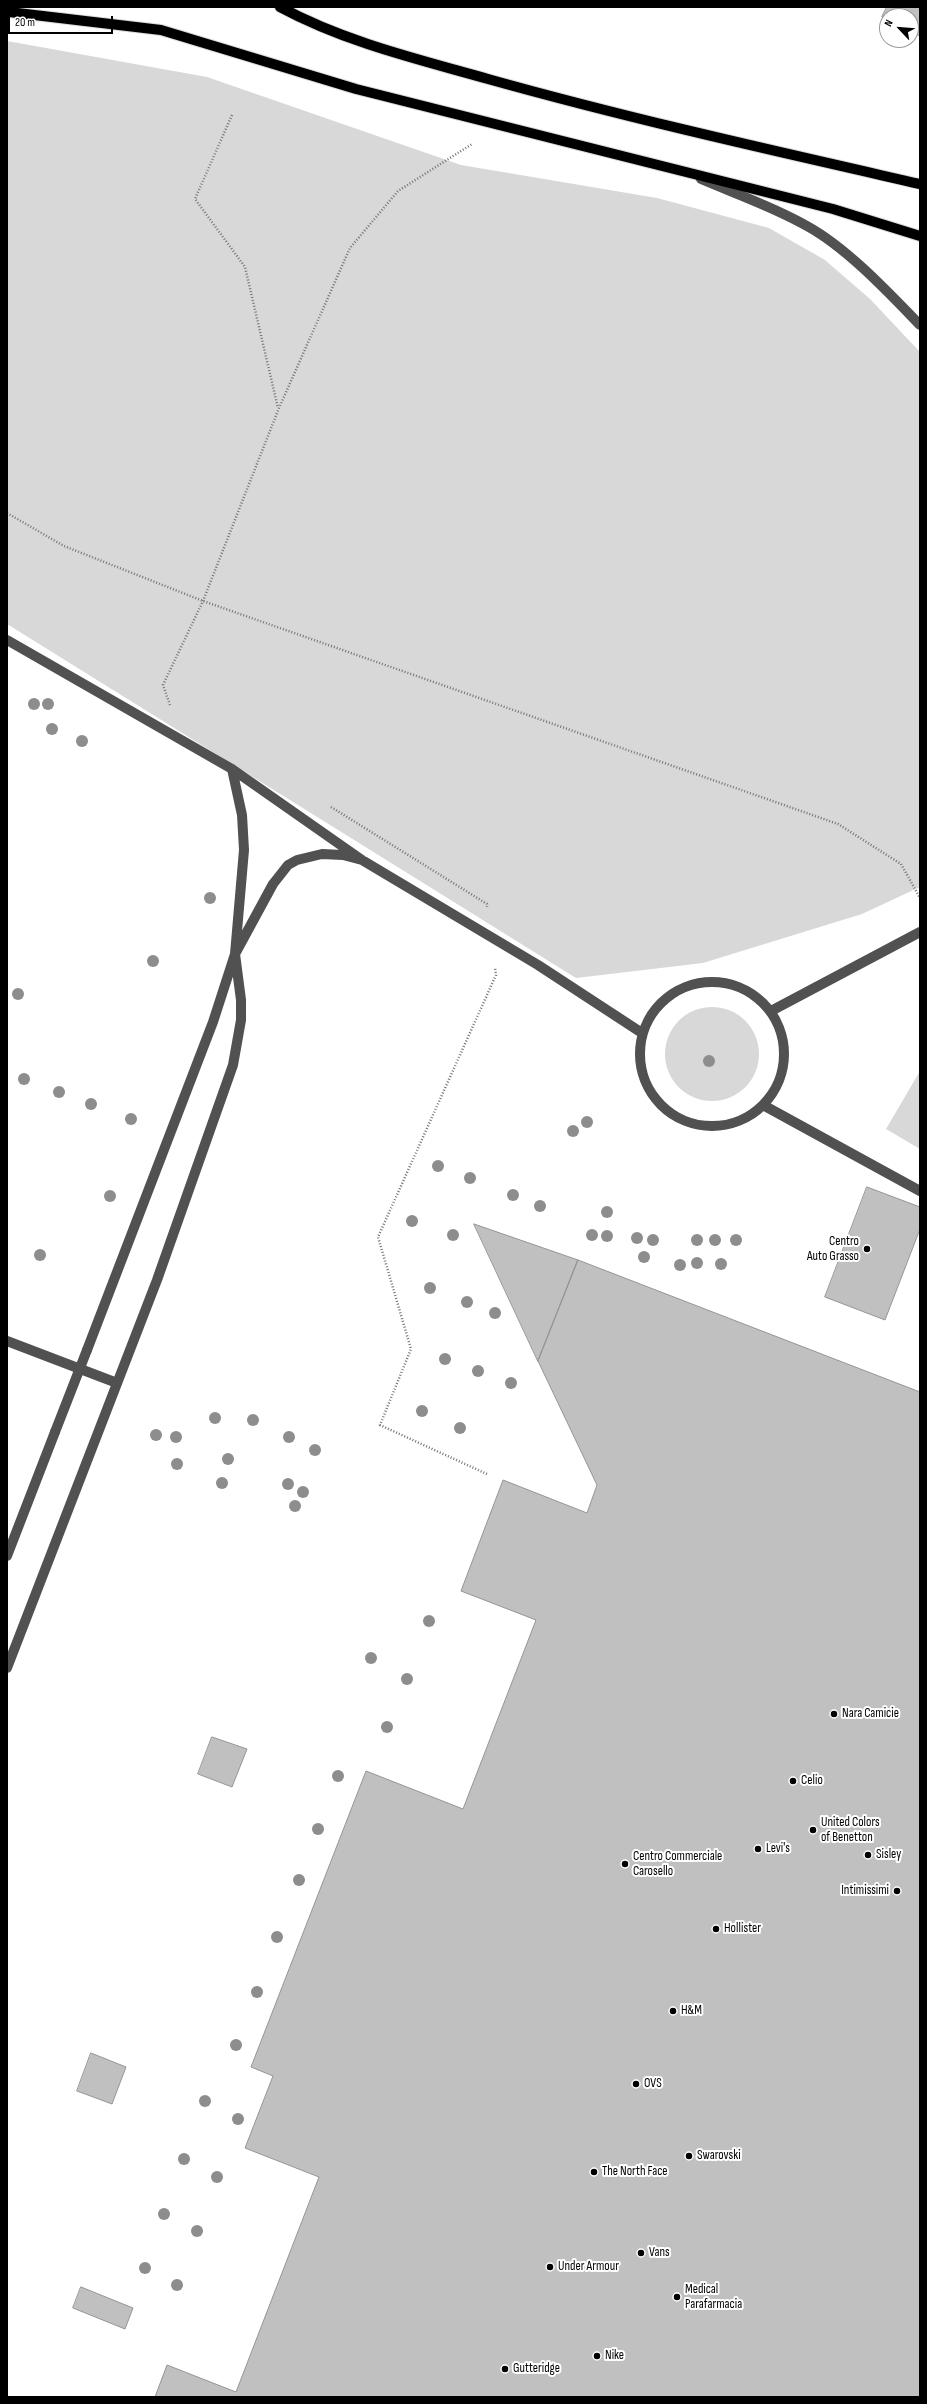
<!DOCTYPE html>
<html>
<head>
<meta charset="utf-8">
<style>
	body { margin:0 }
	#map { position:relative; width:927px; height:2404px; overflow:hidden; background:#fff; font-family:"Sofia Sans Condensed",sans-serif }
	canvas { display:block }
	.frame { position:absolute; inset:0; border:8px solid #000; pointer-events:none }
	.north { position:absolute; left:879px; top:8px; width:40px; height:40px; box-sizing:border-box; background:#fff; border:1px solid #999; border-radius:50%; rotate:296deg; font-size:11px; font-weight:700; line-height:16px; text-align:center; color:#000 }
	.north::after { content:''; display:block; margin:auto; width:14px; height:18px; background:#000; clip-path:polygon(50% 0,100% 100%,50% 72%,0 100%) }
	.scale { position:absolute; left:8px; top:16px; width:105px; height:18px; box-sizing:border-box; border:2px solid #000; border-top:0; padding-left:5px; font-size:12px; line-height:14px; white-space:nowrap; color:#000; -webkit-text-stroke:3px #fff; paint-order:stroke }
</style>
</head>
<body>
<div id="map">
<canvas width="927" height="2404"></canvas>
<div class="frame"></div>
<div class="north">N</div>
<div class="scale">20 m</div>
</div>
<script>
const context = document.querySelector('canvas').getContext('2d');
context.lineJoin = 'round';
function fill(path, color) {
  context.fillStyle = color;
  context.fill(path, 'evenodd');
}
function strokePath(path, color, width, dash) {
  context.strokeStyle = color;
  context.lineWidth = width;
  context.lineCap = dash ? 'butt' : 'round';
  context.setLineDash(dash || []);
  context.stroke(path);
}
function label(font, color, halo, rows, align = 'center') {
  context.font = font + ' "Sofia Sans Condensed",sans-serif';
  context.lineWidth = 4;
  context.setLineDash([]);
  context.textBaseline = 'middle';
  context.strokeStyle = halo;
  context.fillStyle = color;
  for (const [text, x, y, turn = 0] of rows) {
    context.save();
    context.translate(x, y);
    context.rotate((+turn || 0) * Math.PI / 180);
    context.textAlign = isNaN(turn) ? turn : align;
    if (halo) context.strokeText(text, 0, 0);
    context.fillText(text, 0, 0);
    context.restore();
  }
}
fill(new Path2D(`
	M7,41L207,77L461,165L657,198L769,228L825,260L870,299L920,352V887L862,914L703,963L576,978L7,624Z
	M665 1054a47 47 0 1 1 94 0a47 47 0 1 1-94 0Z
	M920,1071V1149L886,1129Z`), '#d8d8d8');
const building = new Path2D(`
	M887,7H920V36L911,32V16H887V20L882,17Z
	M867,1187L920,1207V1229L885,1320L825,1297Z
	M474,1224L578,1260L538,1361Z
	M578,1260L920,1392V2397H155L167,2365L236,2392L319,2177L245,2148L273,2076L251,2067L366,1771L463,1809L536,1620L461,1591L503,1480L587,1513L597,1485L538,1361Z
	M212,1737L247,1749L232,1787L198,1774Z
	M91,2053L126,2067L112,2104L77,2091Z
	M81,2287L133,2308L125,2329L73,2308Z`);
fill(building, '#c0c0c0');
strokePath(building, '#959595', 1);
const major = new Path2D(`
	M280,7C345,42 417,59 488,79C631,119 775,151 920,184
	M9,12L161,30L356,89L833,209L920,236`);
strokePath(major, '#dbdbdb', 12);
strokePath(new Path2D(`
	M232,115L195,199L245,267L278,408
	M7,513L64,546L203,601L838,824L901,864L920,898
	M170,705L163,685L203,601L279,408L350,248L398,191L472,144
	M331,807L487,904V907
	M487,1474L380,1425L411,1349L378,1237L496,975L495,968`), '#737373', 2.5, [1, 2]);
strokePath(new Path2D(`
	M701,179C736,194 774,207 807,226C847,248 888,292 920,325
	M7,640L232,769L362,860L538,965L642,1033
	M640 1054a72 72 0 1 1 144 0a72 72 0 1 1-144 0Z
	M771,1011L920,932
	M763,1105L920,1191
	M7,1341L117,1383
	M87,1350L213,1022L235,954L244,850L242,815L232,769
	M7,1556L55,1432
	M7,1668L157,1280L233,1065L241,1020V1000L235,954L273,884L288,865L297,860L322,854L343,855L362,860`), '#515151', 10);
strokePath(major, '#000', 10);
strokePath(new Path2D(`
	M55,1432L87,1350`), '#515151', 10);
context.fillStyle = '#8d8d8d';
for (const [x, y] of [
	[34,704],
	[48,704],
	[52,729],
	[82,741],
	[210,898],
	[153,961],
	[18,994],
	[709,1061],
	[24,1079],
	[59,1092],
	[91,1104],
	[131,1119],
	[587,1122],
	[573,1131],
	[438,1166],
	[470,1178],
	[513,1195],
	[110,1196],
	[540,1206],
	[607,1212],
	[412,1221],
	[453,1235],
	[592,1235],
	[607,1236],
	[637,1238],
	[653,1240],
	[697,1240],
	[715,1240],
	[736,1240],
	[40,1255],
	[644,1257],
	[697,1263],
	[721,1264],
	[680,1265],
	[430,1288],
	[467,1302],
	[495,1313],
	[445,1359],
	[478,1371],
	[511,1383],
	[422,1411],
	[215,1418],
	[253,1420],
	[460,1428],
	[156,1435],
	[176,1437],
	[289,1437],
	[315,1450],
	[228,1459],
	[177,1464],
	[222,1483],
	[288,1484],
	[303,1492],
	[295,1506],
	[429,1621],
	[371,1658],
	[407,1679],
	[387,1727],
	[338,1776],
	[318,1829],
	[299,1880],
	[277,1937],
	[257,1992],
	[236,2045],
	[205,2101],
	[238,2119],
	[184,2159],
	[217,2177],
	[164,2214],
	[197,2231],
	[145,2268],
	[177,2285]
]) {
  context.beginPath();
  context.arc(x, y, 6, 0, 2 * Math.PI);
  context.fill();
}
for (const [x, y, r, color] of [
	[867,1249,4,"#000"],
	[834,1714,4,"#000"],
	[793,1781,4,"#000"],
	[813,1830,4,"#000"],
	[758,1849,4,"#000"],
	[868,1855,4,"#000"],
	[625,1864,4,"#000"],
	[897,1891,4,"#000"],
	[716,1929,4,"#000"],
	[673,2011,4,"#000"],
	[636,2084,4,"#000"],
	[689,2156,4,"#000"],
	[594,2172,4,"#000"],
	[641,2253,4,"#000"],
	[550,2267,4,"#000"],
	[677,2297,4,"#000"],
	[597,2356,4,"#000"],
	[505,2369,4,"#000"]
]) {
  const dot = new Path2D();
  dot.arc(x, y, r, 0, 2 * Math.PI);
  context.fillStyle = color;
  context.fill(dot);
  strokePath(dot, '#fff', 1.5);
}
label('13px', '#000', '#fff', [
	["Centro",859,1242,"right"],
	["Auto Grasso",859,1257,"right"],
	["Nara Camicie",842,1714],
	["Celio",801,1781],
	["United Colors",821,1823],
	["of Benetton",821,1838],
	["Levi's",766,1849],
	["Sisley",876,1855],
	["Centro Commerciale",633,1857],
	["Carosello",633,1872],
	["Intimissimi",889,1891,"right"],
	["Hollister",724,1929],
	["H&M",681,2011],
	["OVS",644,2084],
	["Swarovski",697,2156],
	["The North Face",602,2172],
	["Vans",649,2253],
	["Under Armour",558,2267],
	["Medical",685,2290],
	["Parafarmacia",685,2305],
	["Nike",605,2356],
	["Gutteridge",513,2369]
], 'left');
</script>
</body>
</html>
